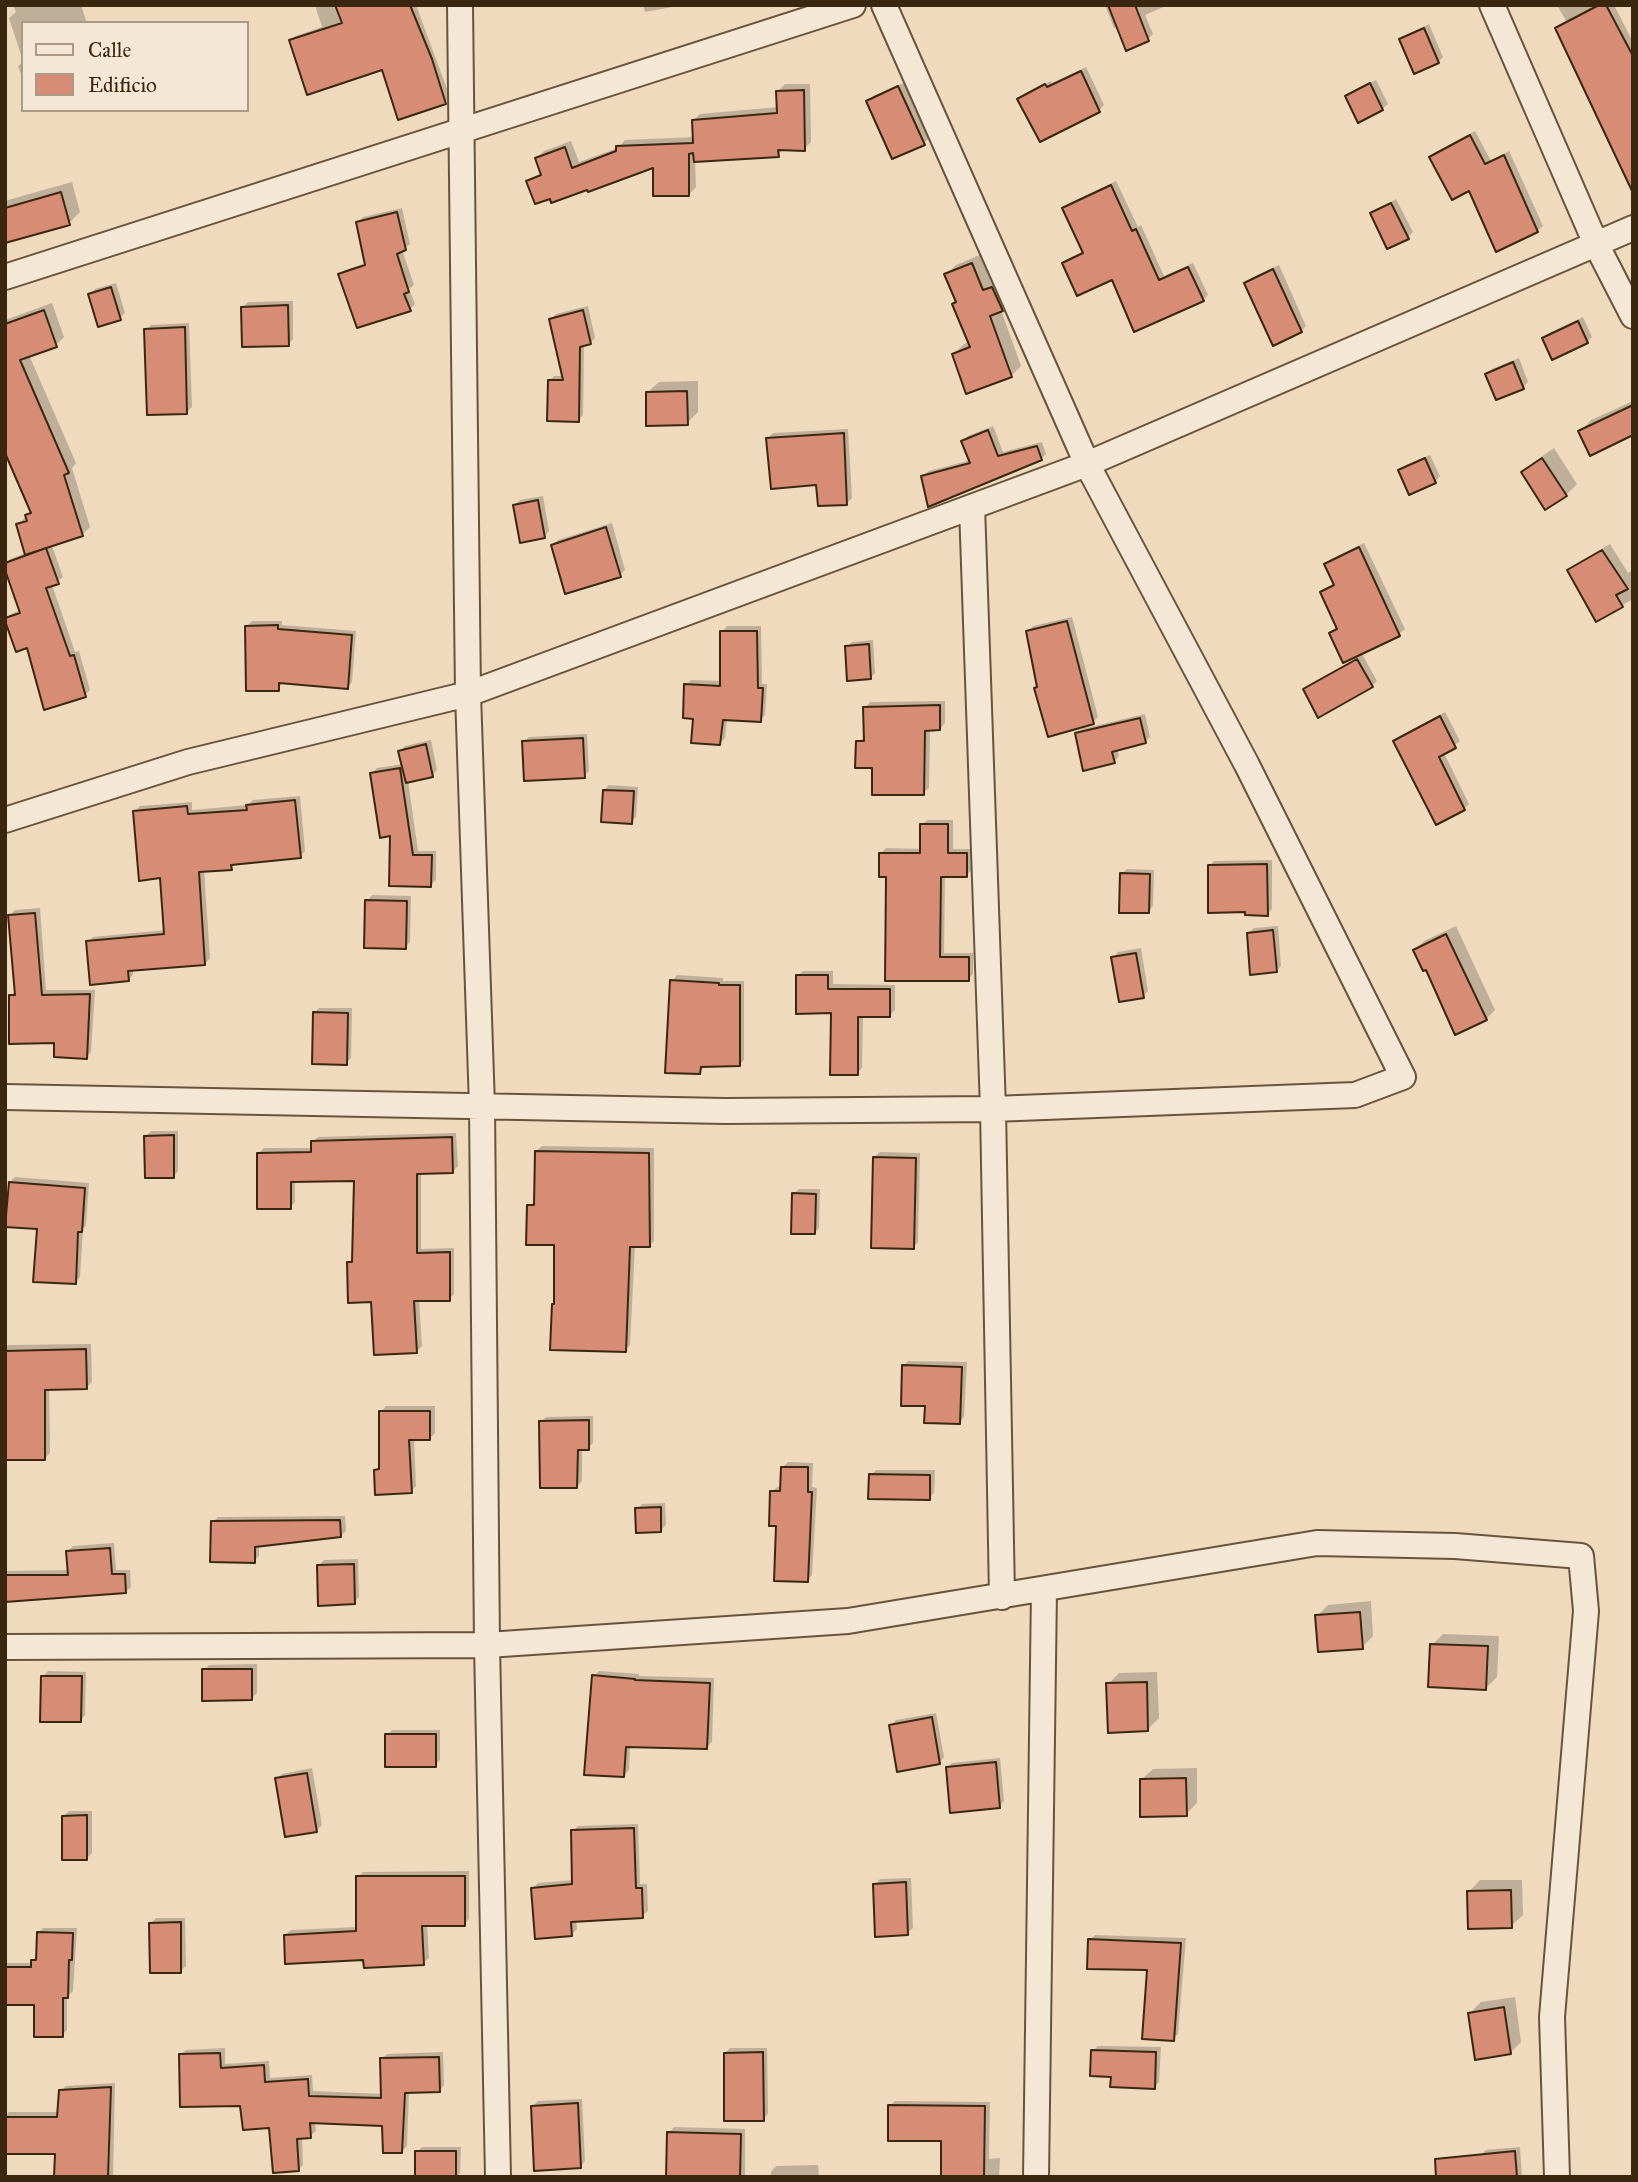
<!DOCTYPE html>
<html>
<head>
<meta charset="utf-8">
<style>
	body { margin:0 }
	#map { position:relative; width:1638px; height:2182px; overflow:hidden; background:#efdabe; font-family:"IM FELL Great Primer",serif }
	canvas { display:block }
	.frame { position:absolute; inset:0; border:7px solid #3b270f; pointer-events:none }
	.legend { position:absolute; left:21px; top:21px; width:228px; height:91px; box-sizing:border-box; background:#f5e7d5; border:2px solid #ab9a86; margin:0; padding:9px 12px; list-style:none; font-size:21px; color:#3b270f }
	.legend li { display:flex; align-items:center; gap:14px; height:35px }
	.legend b { width:35px; border:2px solid #ab9a86 }
</style>
</head>
<body>
<div id="map">
<canvas width="1638" height="2182"></canvas>
<div class="frame"></div>
<ul class="legend">
<li><b style="height:9px;background:#f5e7d5"></b>Calle</li>
<li><b style="height:19px;background:#d78c75"></b>Edificio</li>
</ul>
</div>
<script>
const context = document.querySelector('canvas').getContext('2d');
context.lineJoin = 'round';
function fill(path, color) {
  context.fillStyle = color;
  context.fill(path, 'evenodd');
}
function strokePath(path, color, width, dash) {
  context.strokeStyle = color;
  context.lineWidth = width;
  context.lineCap = dash ? 'butt' : 'round';
  context.setLineDash(dash || []);
  context.stroke(path);
}
fill(new Path2D(`
	M13,5H81L87,23H23V61L9,18L16,12Z
	M315,5H416L450,97L445,102L383,68L291,41L296,36L322,27Z
	M643,5H683L645,12Z
	M1105,5H1168L1145,15L1153,34L1148,39L1118,26L1114,28Z
	M1557,5H1614L1633,42V98L1557,28L1566,21Z
	M1429,24L1443,57L1438,62L1401,40L1406,35Z
	M23,62V80L18,66Z
	M1086,67L1104,105L1099,110L1020,99L1025,94L1051,81L1052,83Z
	M1376,80L1388,104L1382,109L1347,97L1352,92Z
	M904,83L929,138L924,143L868,102L873,96Z
	M785,84H810L811,142L804,149L784,148L778,155L695,160L696,187L689,194L654,166L588,188L551,197L528,182L542,172L537,158L544,151L571,141L579,162L618,148L625,140L694,137L693,121L700,114L778,107V91Z
	M1475,131L1491,161L1509,151L1543,226L1537,231L1497,249L1470,189L1431,157L1436,152Z
	M1116,181L1138,227L1141,225L1164,276L1193,263L1208,295L1203,300L1113,278L1064,263L1069,258L1084,251L1064,208L1069,203Z
	M72,182L80,212L69,223L5,242V203L8,200Z
	M1396,199L1413,232L1408,237L1372,213Z
	M402,208L410,244L402,250L414,285L409,289L415,304L410,309L340,275L345,270L366,263L358,222L363,217Z
	M982,254L993,282L1002,278L1012,299L1001,310L1021,366L1011,376L954,354L964,344L970,342L946,275L956,265Z
	M1279,265L1306,326L1301,331L1246,283L1251,278Z
	M116,283L125,313L120,318L90,294L95,289Z
	M293,301V339L288,345L243,307L248,302Z
	M52,303L64,337L56,345L29,355L76,463L72,468L90,527L82,535L52,546L63,577L52,585L75,652L79,651L90,690L85,695L28,646L6,619L11,614L21,610L5,564L10,559L26,553L18,525L32,510L5,376V320Z
	M588,306L595,338L590,343L584,344L583,415L578,420L549,381L554,376H564L551,319L556,314Z
	M1583,317L1592,337L1587,342L1544,338L1549,333Z
	M189,323L192,407L187,412L146,330L151,325Z
	M1519,358L1528,382L1523,387L1497,398L1487,374L1492,369Z
	M698,381V412L687,423L647,393L659,382Z
	M1633,401V434L1580,432L1591,420Z
	M993,426L1003,452L1042,442L1046,454L1041,459L923,476L929,471L971,460L963,441L968,436Z
	M848,429L852,498L847,503L818,483L768,438L773,433Z
	M1554,448L1577,484L1566,495L1523,473L1534,462Z
	M1430,455L1440,476L1435,482L1401,470L1406,465Z
	M543,496L549,531L544,537L515,505L520,500Z
	M612,523L625,570L620,575L553,545L558,540Z
	M1364,543L1405,629L1399,634L1361,652L1377,681L1372,686L1305,689L1310,684L1360,656L1332,633L1338,628L1322,592L1335,584L1326,564L1331,559Z
	M1610,544L1628,573L1633,570V599L1597,620L1569,571L1576,564Z
	M1072,617L1098,717L1093,722L1039,685L1028,631L1033,626Z
	M252,621H282V625L356,631L352,682L347,687L283,682L278,689L247,626Z
	M727,626H761L762,684H767L765,715L760,720L727,719L725,738L720,743L686,685L691,680L722,681V632Z
	M873,640L875,673L870,678L847,647L852,642Z
	M945,701V723L940,729H930L929,788L923,793L874,766L858,742L865,737V708L870,702Z
	M1445,712L1460,741L1444,753L1469,804L1464,809L1395,741L1400,736Z
	M1145,714L1150,737L1145,742L1117,748L1119,756L1114,762L1077,734L1082,729Z
	M587,734L589,771L584,776L524,742L529,737Z
	M431,740L437,770L432,776L408,781L418,851H436V880L430,885L392,834L372,773L377,768L403,764L400,751L405,746Z
	M609,785L638,787L636,817L631,822L604,790Z
	M300,796L305,851L300,856L237,862L231,868L204,870L210,958L205,964L133,969V975L128,980L88,942L93,937L166,930L161,877L135,811L140,806L192,802V810L248,805L253,800Z
	M927,820H953V849H972V870L966,875H945L944,953H973V974L968,979L887,980V875L881,853L886,848L922,849V825Z
	M1272,860V909L1267,914L1209,866L1214,861Z
	M1127,869L1154,870L1153,906L1148,912L1122,874Z
	M372,895L411,896L410,942L405,947L367,901Z
	M40,908L46,990H95L91,1052L86,1057L56,1042L11,996L16,990L10,915L15,910Z
	M1278,926L1281,966L1276,971L1248,933L1254,928Z
	M1456,926L1495,1010L1486,1019L1427,968L1415,950L1424,941Z
	M1141,948L1148,991L1143,996L1113,958L1118,952Z
	M803,971H833V984L895,985V1010L890,1015H863L862,1068L857,1073L832,1012L798,976Z
	M677,975L723,978V981H744V1060L739,1065H705L700,1072L672,981Z
	M319,1008H352L351,1058L346,1063L314,1013Z
	M151,1131H178V1171L173,1177L146,1136Z
	M456,1133L458,1166L453,1171L421,1172V1249L454,1248V1294L449,1299L419,1300L422,1346L417,1351L373,1301L349,1263L354,1257L356,1179L295,1180V1202L290,1207L259,1153L264,1148H313V1142L318,1137Z
	M542,1146L654,1148V1241L649,1246L635,1245L630,1345L625,1350L556,1302V1243L529,1206L536,1200V1151Z
	M880,1152L920,1153L918,1242L913,1247L874,1157Z
	M15,1177L89,1183L86,1225L83,1229L80,1277L75,1282L10,1182Z
	M799,1189H820L819,1228L814,1233L794,1194Z
	M91,1344L92,1382L87,1387L49,1388L50,1453L45,1458L5,1394V1348L8,1345Z
	M908,1361L967,1362L964,1417L959,1422L927,1404L903,1366Z
	M386,1406H435V1433L430,1438H414L416,1486L411,1491L376,1470L381,1465V1412Z
	M593,1416V1443L588,1448H582V1481L576,1487L541,1422L546,1417Z
	M788,1462L813,1463L812,1487L817,1488L812,1575L807,1580L778,1525L772,1492L777,1487H782L783,1467Z
	M876,1470H935L934,1493L929,1498L871,1475Z
	M665,1503L666,1525L661,1530L637,1509L642,1504Z
	M345,1516L346,1531L341,1536L259,1545V1556L254,1561L213,1522L218,1517Z
	M114,1543L116,1570H130L131,1587L125,1592L5,1600V1571L69,1570L68,1551L73,1546Z
	M358,1559L359,1597L354,1602L319,1565L324,1560Z
	M1371,1601L1373,1636L1362,1647L1317,1616L1328,1605Z
	M1443,1634L1499,1636L1497,1677L1486,1688L1432,1645Z
	M257,1664V1693L252,1698L204,1670L209,1665Z
	M48,1671L86,1672L85,1715L80,1721L43,1676Z
	M599,1671L639,1674V1676L714,1678L712,1742L706,1748L630,1745L629,1770L624,1775L594,1676Z
	M1157,1672L1159,1718L1148,1729L1108,1684L1119,1673Z
	M936,1713L944,1757L939,1763L891,1725L896,1720Z
	M392,1730H440V1760L435,1765L387,1735Z
	M1000,1758L1004,1801L999,1806L947,1768L952,1763Z
	M312,1768L322,1825L317,1830L277,1779L282,1774Z
	M1197,1768V1803L1186,1814L1141,1780L1153,1769Z
	M69,1811H92V1853L87,1858L64,1816Z
	M638,1824L640,1884H647L648,1911L642,1916L576,1920L577,1929L572,1934L533,1888L538,1883L574,1880L573,1831L578,1826Z
	M469,1871V1919L464,1924H427L429,1958L423,1963L365,1959L285,1935L291,1930L358,1927V1877L363,1872Z
	M911,1878L913,1928L907,1933L875,1885L880,1879Z
	M1480,1880H1522L1523,1915L1511,1926L1469,1892Z
	M156,1918H185L186,1966L180,1971L151,1923Z
	M43,1928H77L73,1991L67,1997V2030L62,2035L36,2003L5,2004V1963H32L38,1955V1933Z
	M1095,1935L1186,1938L1178,2034L1173,2039L1149,1968L1090,1940Z
	M1515,1997L1521,2042L1510,2053L1470,2013L1481,2002Z
	M1098,2046L1161,2047L1159,2082L1154,2088L1113,2075L1093,2051Z
	M225,2048V2064L269,2061L270,2078L312,2075L313,2091L383,2094L382,2059L387,2054L443,2052L444,2085L439,2091H409L407,2146L402,2151L384,2125L315,2122L316,2131L310,2136L302,2137L303,2165L298,2170L271,2126L180,2055L186,2050Z
	M730,2048H767L768,2114L763,2119L725,2053Z
	M115,2083L113,2177H56L57,2152L5,2153V2116L9,2112H59L61,2091L66,2086Z
	M582,2099L585,2161L580,2167L533,2106L538,2101Z
	M895,2101L990,2102L989,2159L1000,2158L999,2177H942V2140L890,2106Z
	M674,2127L745,2129V2177H667L669,2133Z
	M422,2147H461L460,2173L456,2177L417,2152Z
	M1520,2147L1522,2177H1482L1481,2155L1486,2150Z
	M818,2165L819,2177H771V2172L776,2166Z`), '#0003');
const building = new Path2D(`
	M335,5H410L432,59L446,104L398,120L382,70L307,95L289,40L342,23Z
	M1108,5H1135L1149,41L1126,51Z
	M1599,5H1606L1633,56V193L1555,28Z
	M1424,28L1439,63L1414,74L1399,39Z
	M1081,71L1100,112L1040,142L1017,99L1045,84L1047,87Z
	M1370,83L1383,110L1358,123L1345,96Z
	M898,86L925,145L892,159L866,101Z
	M804,90L805,151L778,150L779,157L694,162L693,153L689,154V196H653V168L588,192L587,190L551,203L550,199L535,204L526,181L541,175L535,158L565,147L572,168L616,151V146L693,143L692,120L777,113L776,91Z
	M1470,135L1485,164L1504,155L1538,232L1496,252L1469,191L1452,200L1429,157Z
	M1111,185L1132,231L1136,229L1159,280L1188,267L1204,301L1134,332L1112,280L1077,296L1062,263L1083,253L1062,208Z
	M61,192L70,225L5,243V208Z
	M1391,203L1409,239L1387,249L1370,213Z
	M397,212L406,250L397,254L409,292L404,294L411,311L357,328L338,274L365,265L356,222Z
	M972,263L983,290L992,287L1003,311L990,316L1012,377L966,394L952,354L970,347L952,304L956,302L944,274Z
	M1273,269L1302,332L1273,346L1244,283Z
	M111,287L121,320L98,327L88,294Z
	M288,305L289,346L242,347L241,307Z
	M44,310L57,347L20,360L69,473L64,475L83,536L25,555L16,524L27,521L25,515L31,513L5,453V324Z
	M583,310L591,344L580,347L579,422L547,421L548,380H563L549,319Z
	M1578,321L1588,343L1552,360L1542,338Z
	M185,327L187,414L147,415L144,329Z
	M1513,362L1524,389L1496,400L1485,374Z
	M687,391L688,425L646,426V392Z
	M1633,405V435L1590,456L1578,431Z
	M988,430L998,456L1037,446L1042,460L928,507L921,476L970,463L961,441Z
	M844,433L847,505L818,506L816,485L771,489L766,438Z
	M1425,458L1436,483L1409,495L1398,470Z
	M1542,458L1567,496L1545,510L1521,472Z
	M538,500L545,538L520,543L513,505Z
	M606,527L621,577L565,594L551,545Z
	M1359,547L1400,636L1343,663L1329,633L1337,629L1320,592L1334,585L1324,564Z
	M46,548L59,584L46,588L70,656L74,655L86,697L44,710L27,648L16,652L5,621V618L20,613L5,570V563Z
	M1602,550L1628,589L1616,595L1623,607L1596,622L1567,570Z
	M1067,621L1094,724L1048,737L1034,688L1037,687L1026,631Z
	M278,625V629L352,635L348,689L279,683V691H246L245,626Z
	M720,631H757L758,688H763L761,722L723,720L720,745L691,743L693,719L683,718L684,684L720,686Z
	M869,644L871,679L847,681L845,646Z
	M1357,659L1373,687L1318,718L1303,689Z
	M940,705V730L925,731L924,795H872V768H855L856,741H864L863,707Z
	M1440,716L1456,748L1439,757L1465,810L1436,825L1393,741Z
	M1140,718L1146,743L1112,752L1115,763L1083,771L1075,733Z
	M583,738L585,778L524,781L522,741Z
	M426,744L433,777L406,783L398,751Z
	M400,768L413,855H432L431,887L389,886L390,836L380,838L370,773Z
	M603,790L634,791L632,824L601,822Z
	M295,800L301,858L231,865L232,870L199,872L205,965L128,971L129,981L90,985L86,941L164,934L160,878L139,881L133,811L187,806L188,814L247,810L246,805Z
	M920,824H948V853H967V877H941L940,957H969V981H885L886,877H879V853H920Z
	M1267,864L1268,916L1245,915V912L1208,913V865Z
	M1120,873L1150,874L1149,913H1119Z
	M365,900L407,901L406,949L364,948Z
	M35,913L42,995L90,994L87,1059L54,1057V1043L9,1044V995H15L8,915Z
	M1273,930L1277,972L1250,975L1247,933Z
	M1446,934L1487,1020L1455,1035L1426,970L1423,971L1413,950Z
	M1136,953L1144,998L1119,1002L1111,957Z
	M796,975H828V989H890V1017H858V1075H830L831,1013L796,1014Z
	M670,980L719,983V985H740V1066L701,1067L700,1074L665,1073Z
	M313,1012L348,1013L347,1065L312,1064Z
	M174,1135V1178H145L144,1136Z
	M452,1137L453,1173L417,1174V1253L450,1252V1301H414L417,1353L374,1355L371,1302L348,1303L347,1262H352L354,1181L291,1182V1209H257V1153L311,1152V1141Z
	M535,1151L649,1153L650,1247H630L626,1352L550,1350L552,1304H554V1245H526L527,1205H534Z
	M873,1157L916,1158L914,1249L871,1248Z
	M9,1182L85,1188L82,1232H78L76,1284L33,1282L37,1229L5,1227Z
	M792,1193L816,1194L815,1234H791Z
	M86,1349L87,1389L45,1390V1460H5V1351Z
	M902,1365L962,1367L960,1424L924,1423L925,1406H901Z
	M379,1411H430V1440H409L412,1493L375,1495L374,1470L379,1469Z
	M589,1420V1450H578L577,1488H540L539,1421Z
	M781,1467H808V1492H812L808,1582L774,1581L776,1526H769L770,1491H780Z
	M869,1474L930,1475V1500L868,1499Z
	M661,1507V1532L636,1533L635,1508Z
	M340,1520L341,1537L255,1547V1563L210,1562L211,1521Z
	M110,1548L112,1574H125L126,1593L5,1602V1575H68L66,1551Z
	M354,1564L355,1604L318,1606L317,1565Z
	M1360,1612L1363,1649L1318,1652L1315,1615Z
	M1430,1644L1488,1646L1486,1690L1428,1687Z
	M202,1669H252V1700L202,1701Z
	M592,1675L635,1679V1680L710,1683L707,1749L626,1747L624,1777L584,1775Z
	M41,1676H82L81,1722H40Z
	M1147,1682L1148,1731L1108,1733L1106,1683Z
	M932,1717L940,1764L897,1772L889,1725Z
	M385,1734H436V1767H385Z
	M996,1762L1000,1808L950,1813L946,1767Z
	M307,1773L317,1832L285,1837L275,1778Z
	M1186,1778L1187,1816L1140,1817V1779Z
	M87,1815V1860H62V1816Z
	M634,1828L636,1888H642L643,1918L571,1922L572,1936L535,1939L531,1888L572,1884L571,1830Z
	M356,1876H465V1926H422L424,1965L364,1968L363,1960L285,1964L284,1935L356,1931Z
	M906,1882L908,1935L875,1937L873,1884Z
	M1511,1890L1512,1928L1468,1929L1467,1891Z
	M181,1922V1973H150L149,1923Z
	M37,1932L73,1933L72,1960H69L68,1998H63V2037H34V2005H5V1967H31V1960H36Z
	M1088,1939L1181,1943L1174,2041L1142,2039L1147,1970L1087,1969Z
	M1504,2007L1511,2054L1475,2060L1468,2013Z
	M1091,2050L1156,2052L1155,2089L1110,2087L1111,2077L1090,2076Z
	M763,2052L764,2121H724V2053Z
	M220,2053L221,2068L264,2065L265,2082L308,2079L309,2096L381,2098L380,2058L439,2057L440,2092L405,2093L402,2153H383L382,2126L310,2123L311,2138L297,2139L299,2171L273,2173L269,2128L243,2130L240,2106L180,2107L179,2054Z
	M111,2087L108,2177H54L55,2154H5V2117H57L59,2090Z
	M578,2103L581,2168L534,2171L531,2106Z
	M888,2105L985,2106L984,2177H941V2141H888Z
	M667,2132L741,2134L740,2177H666Z
	M415,2151H456V2177H415Z
	M1515,2151L1517,2177H1436L1435,2159Z`);
fill(building, '#d78c75');
strokePath(building, '#3b270f', 2);
const street = new Path2D(`
	M460,5L468,694L482,1106L487,1645L498,2177
	M1492,5L1596,244L1633,316
	M5,277L853,5
	M972,507L993,1109L1002,1597
	M5,820L188,762L468,694L1087,464L1633,228
	M5,1097L725,1111L993,1109L1355,1095L1403,1077L1247,765L1087,464L884,5
	M5,1647L487,1645L848,1621L1317,1543L1455,1546L1581,1556L1586,1611L1552,2017L1557,2177
	M1036,2177L1044,1590`);
strokePath(street, '#68543b', 28);
strokePath(street, '#f5e7d5', 24);
</script>
</body>
</html>
